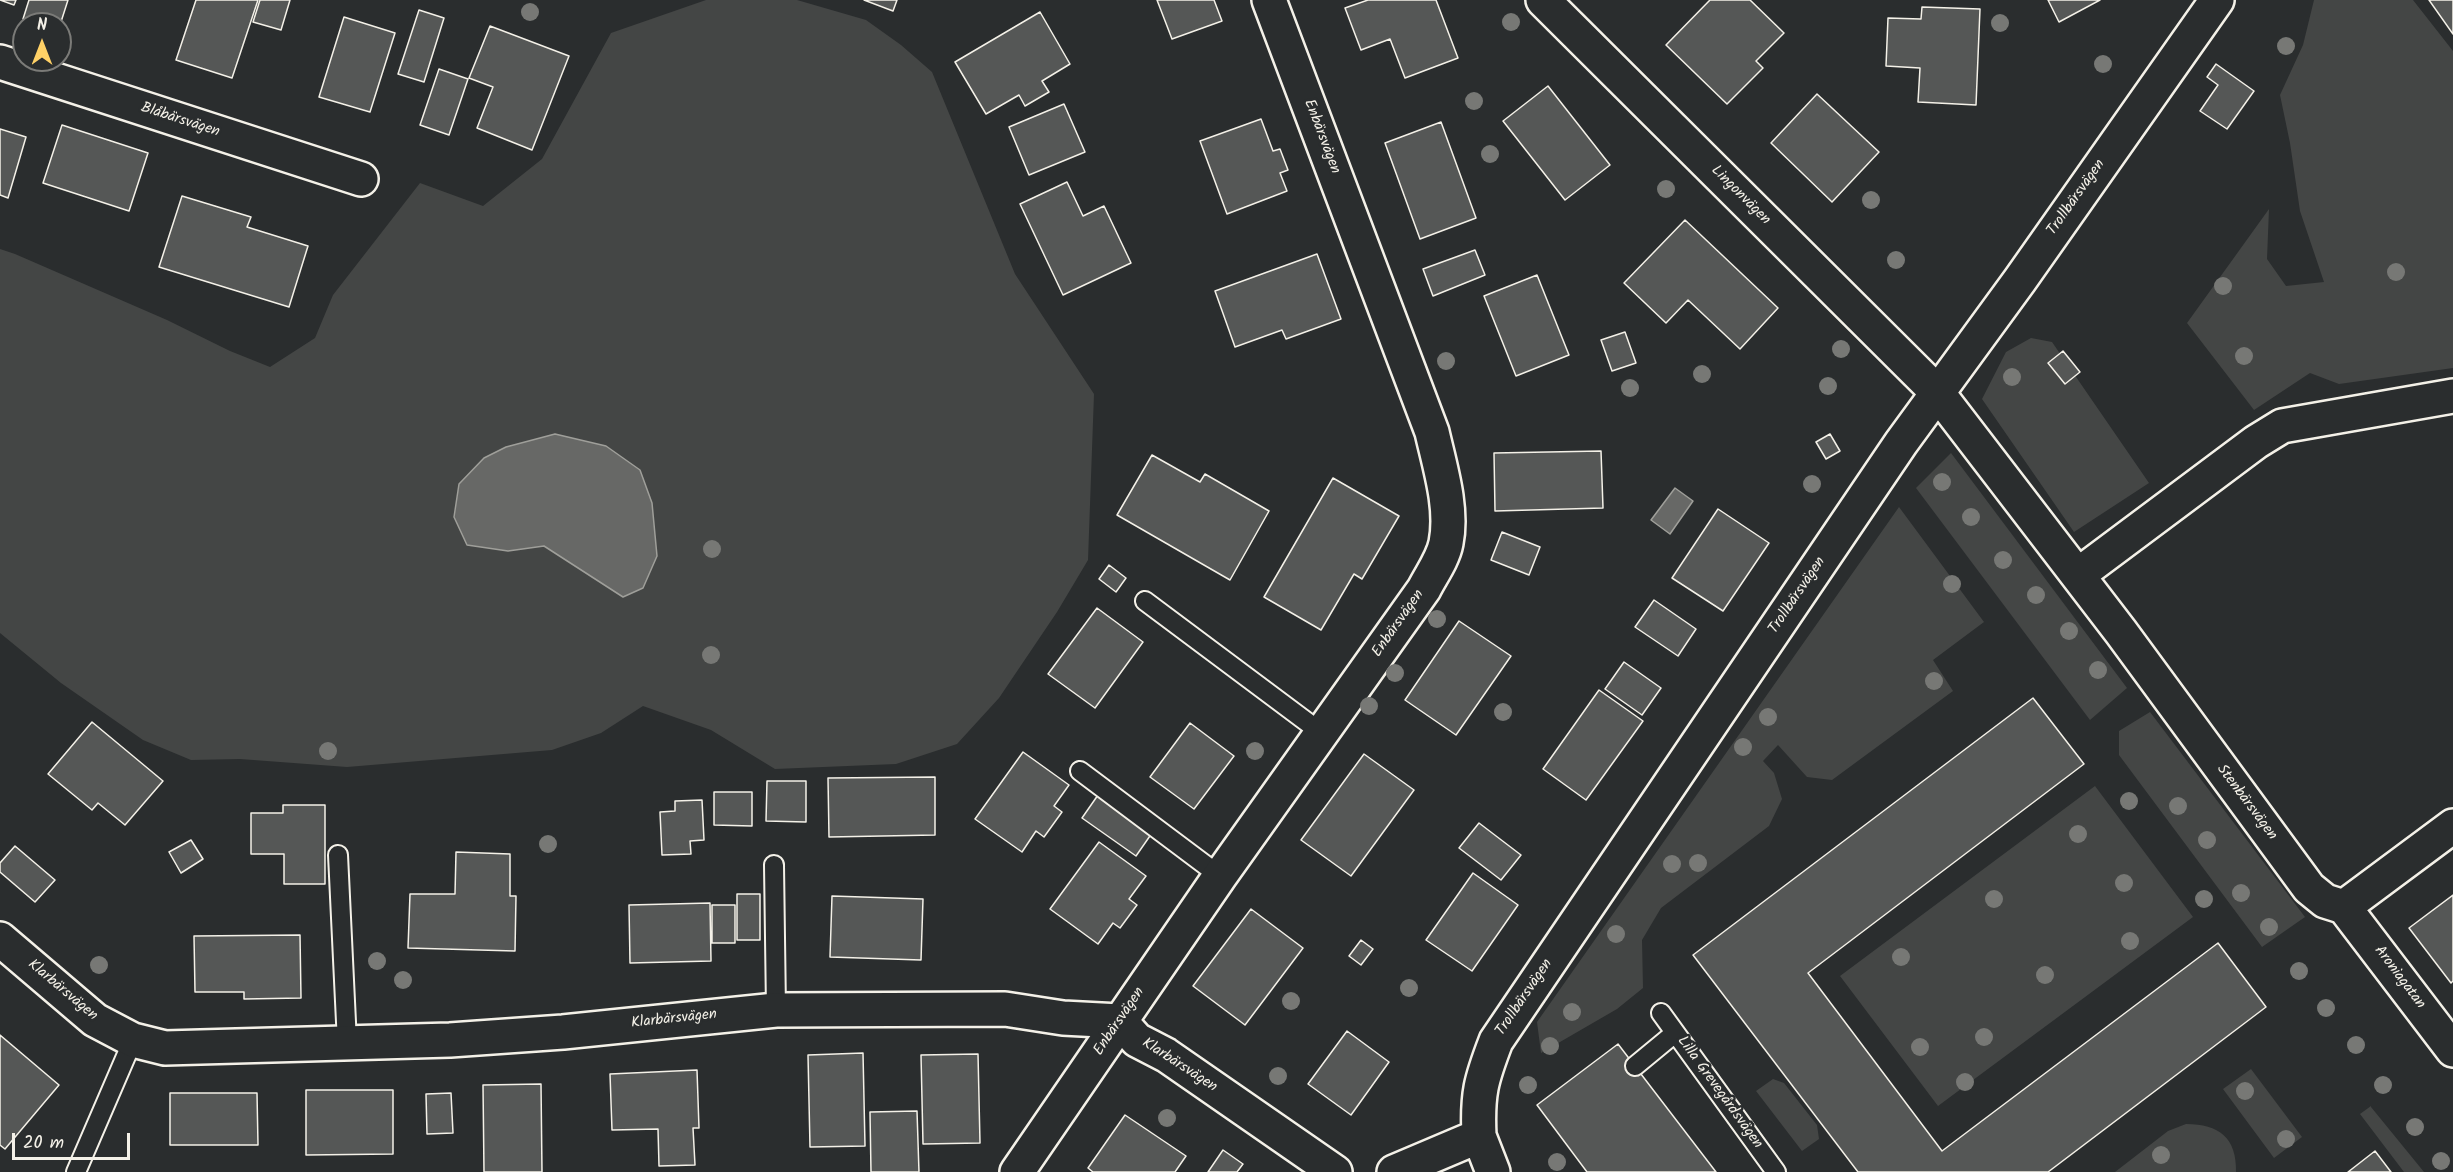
<!DOCTYPE html>
<html>
<head>
<meta charset="utf-8">
<style>
	body { margin:0 }
	#map { position:relative; width:2453px; height:1172px; overflow:hidden; background:#2a2d2e; font-family:Kalam,sans-serif }
	canvas { display:block }
	.north { position:absolute; left:12px; top:12px; width:60px; height:60px; box-sizing:border-box; background:#2a2d2e; border:2px solid #7b7b78; border-radius:50%; rotate:0deg; font-size:16px; font-weight:700; line-height:24px; text-align:center; color:#f4f1e8 }
	.north::after { content:''; display:block; margin:auto; width:21px; height:27px; background:#ffd166; clip-path:polygon(50% 0,100% 100%,50% 72%,0 100%) }
	.scale { position:absolute; left:12px; top:1133px; width:118px; height:27px; box-sizing:border-box; border:3px solid #f4f1e8; border-top:0; padding-left:8px; font-size:18px; line-height:21px; white-space:nowrap; color:#f4f1e8; -webkit-text-stroke:4px #2a2d2e; paint-order:stroke }
</style>
</head>
<body>
<div id="map">
<canvas width="2453" height="1172"></canvas>
<div class="north">N</div>
<div class="scale">20 m</div>
</div>
<script>
const context = document.querySelector('canvas').getContext('2d');
context.lineJoin = 'round';
function fill(path, color) {
  context.fillStyle = color;
  context.fill(path, 'evenodd');
}
function strokePath(path, color, width, dash) {
  context.strokeStyle = color;
  context.lineWidth = width;
  context.lineCap = dash ? 'butt' : 'round';
  context.setLineDash(dash || []);
  context.stroke(path);
}
function label(font, color, halo, rows, align = 'center') {
  context.font = font + ' Kalam,sans-serif';
  context.lineWidth = 5;
  context.setLineDash([]);
  context.textBaseline = 'middle';
  context.strokeStyle = halo;
  context.fillStyle = color;
  for (const [text, x, y, turn = 0] of rows) {
    context.save();
    context.translate(x, y);
    context.rotate((+turn || 0) * Math.PI / 180);
    context.textAlign = isNaN(turn) ? turn : align;
    if (halo) context.strokeText(text, 0, 0);
    context.fillText(text, 0, 0);
    context.restore();
  }
}
fill(new Path2D(`
	M706,0H797L866,20L901,45L932,72L1015,274L1094,394L1088,560L1057,612L999,698L957,744L896,764L775,769L711,730L643,706L601,733L552,750L347,767L240,759L191,760L143,740L61,683L0,633V249L15,254L167,320L230,351L270,367L315,338L333,295L420,183L483,206L542,159L611,33ZM484,458L623,597L544,546L454,517L459,484Z
	M2314,0H2413L2453,51V368L2339,384L2310,373L2254,410L2187,323L2269,209L2267,259L2286,286L2324,282L2300,211L2290,143L2280,95L2303,45Z
	M2031,338L2052,342L2149,483L2074,532L1982,399L2006,352Z
	M1951,453L2127,688L2090,720L1916,488Z
	M1899,507L1984,622L1933,660L1953,691L1832,780L1807,777L1778,745L1763,761L1774,773L1782,799L1769,826L1661,908L1642,940L1643,988L1617,1009L1541,1053L1537,1022Z
	M2150,712L2305,917L2262,947L2119,755V731Z
	M2095,786L2193,917L1938,1106L1840,976Z
	M2251,1069L2302,1137L2274,1158L2223,1089Z
	M1773,1079L1784,1083L1817,1125L1819,1139L1802,1151L1756,1091Z
	M2371,1106V1107L2424,1172H2404L2360,1114Z
	M2186,1124C2219,1124 2237,1138 2236,1172H2115L2168,1131Z`), '#444645');
const water = new Path2D(`
	M555,434L606,446L640,470L652,503L657,556L643,588L623,597L544,546L508,551L467,545L454,517L459,484L484,458L506,447Z
	M1675,488L1693,501L1670,534L1651,520Z`);
fill(water, '#676866');
strokePath(water, '#9f9f9a', 1.5);
const building = new Path2D(`
	M0,0H16L14,5Z
	M29,0H68L60,25L39,24L23,19Z
	M196,0H258L232,78L176,60Z
	M260,0H290L281,30L253,22Z
	M864,0H897L893,11Z
	M1157,0H1214L1222,21L1172,39Z
	M1368,0H1436L1458,58L1405,78L1390,39L1361,50L1345,8Z
	M1710,0H1750L1784,33L1756,61L1763,68L1727,104L1666,45Z
	M2048,0H2100L2059,22Z
	M2429,0H2453V34Z
	M1922,7L1980,9L1976,105L1918,102L1920,68L1886,66L1888,18L1921,19Z
	M419,10L444,18L424,82L398,74Z
	M1040,12L1070,64L1042,81L1049,92L1025,106L1019,95L986,114L955,62Z
	M344,17L395,33L370,112L319,97Z
	M490,26L569,56L532,150L477,128L493,87L469,78Z
	M2216,64L2254,91L2227,129L2200,111L2218,85L2207,77Z
	M439,69L468,79L449,135L420,125Z
	M1548,86L1610,165L1565,200L1503,121Z
	M1817,94L1879,152L1832,202L1771,143Z
	M1064,104L1085,152L1029,175L1009,127Z
	M1261,119L1273,151L1280,149L1288,170L1280,173L1287,191L1227,214L1200,141Z
	M1441,122L1476,218L1420,239L1385,143Z
	M62,125L148,153L129,211L43,183Z
	M0,129L26,137L8,198L0,195Z
	M1067,182L1083,216L1104,206L1131,263L1063,295L1020,204Z
	M182,196L251,217L247,227L308,246L289,307L159,267Z
	M1685,220L1778,308L1740,349L1688,300L1666,323L1624,283Z
	M1475,250L1485,275L1433,296L1423,269Z
	M1317,254L1341,319L1286,339L1282,330L1235,347L1215,291Z
	M1537,275L1569,355L1516,376L1484,296Z
	M1625,332L1636,363L1612,371L1601,340Z
	M2063,351L2080,372L2065,384L2048,363Z
	M1830,434L1840,451L1826,459L1816,442Z
	M1601,451L1603,508L1495,511L1494,453Z
	M1152,455L1200,482L1205,474L1269,511L1230,580L1117,515Z
	M1333,478L1399,516L1362,579L1354,574L1321,630L1264,597Z
	M1718,509L1769,543L1723,611L1672,578Z
	M1502,532L1540,547L1529,575L1491,560Z
	M1109,565L1126,578L1116,592L1099,579Z
	M1654,600L1696,629L1678,656L1635,627Z
	M1097,608L1143,642L1095,708L1048,674Z
	M1459,621L1511,656L1456,735L1405,700Z
	M1624,662L1661,688L1642,715L1605,689Z
	M1599,690L1643,721L1586,800L1543,769Z
	M2033,698L2084,764L1808,973L1942,1151L2218,943L2266,1007L2048,1172H1858L1693,955Z
	M92,722L163,781L125,825L98,803L92,810L48,774Z
	M1190,723L1234,756L1194,809L1150,777Z
	M1023,752L1069,785L1054,806L1062,812L1044,837L1036,831L1022,852L975,819Z
	M1364,754L1414,790L1351,876L1301,840Z
	M935,777V835L829,837L828,778Z
	M767,781H806V822L766,821Z
	M714,792H752V826L714,825Z
	M1098,795L1152,833L1136,856L1082,818Z
	M702,800L704,840L690,841L691,854L662,855L660,812L675,811V801Z
	M283,805H325V884H284V854H251V813H283Z
	M1479,823L1521,855L1501,880L1459,848Z
	M191,840L203,859L181,873L169,852Z
	M1099,842L1146,876L1129,899L1137,905L1120,928L1113,923L1098,944L1050,909Z
	M15,846L55,880L35,902L0,872V863Z
	M456,852L510,854V896H516L515,951L408,948L410,894H455Z
	M1473,873L1518,905L1472,971L1426,940Z
	M737,894H760V940H737Z
	M2453,895V981L2451,983L2409,928Z
	M832,896L923,899L921,960L830,957Z
	M710,903L711,961L630,963L629,905Z
	M712,905H735V943H712Z
	M1251,909L1303,948L1245,1025L1193,986Z
	M300,935L301,998L244,999V992H195L194,936Z
	M1361,940L1373,949L1361,965L1349,956Z
	M1347,1031L1389,1062L1351,1115L1308,1084Z
	M0,1035L59,1085L5,1149L0,1145Z
	M1618,1044L1716,1172H1587L1537,1105Z
	M863,1053L865,1146L810,1147L808,1055Z
	M978,1054L980,1143L923,1144L921,1055Z
	M697,1070L699,1128H693L695,1165L659,1166L658,1129L612,1130L610,1074Z
	M541,1084L542,1172H484L483,1085Z
	M306,1090H393V1154L306,1155Z
	M170,1093H257L258,1145H170Z
	M451,1093L453,1133L427,1134L426,1094Z
	M917,1111L919,1172H871L870,1112Z
	M1125,1115L1186,1156L1175,1172H1093L1088,1168Z
	M1223,1150L1243,1164L1237,1172H1208Z
	M2375,1151L2391,1172H2348Z`);
fill(building, '#555756');
strokePath(building, '#f4f1e8', 1.5);
const service = new Path2D(`
	M1145,601L1323,734
	M1080,771L1220,876
	M338,855L347,1043
	M774,865L776,1010
	M1661,1013L1776,1172
	M1635,1066L1675,1033
	M76,1172L133,1040`);
const minor = new Path2D(`
	M1543,0L1937,392L2121,632L2309,888L2325,901L2344,907
	M0,62L361,179
	M2078,575L2256,442L2282,426L2453,396
	M2344,907L2453,1050
	M2344,907L2453,826
	M0,939L95,1020L133,1040L165,1048L450,1040L563,1032L776,1010L1005,1009L1063,1018L1120,1021L1137,1040L1166,1055L1335,1172
	M1479,1136L1493,1172
	M1017,1172L1220,876L1424,589C1431,575 1443,559 1446,543C1453,508 1440,467 1432,432L1269,0
	M1394,1172L1479,1136C1477,1094 1481,1080 1496,1041L1901,443L2020,280L2217,0`);
strokePath(service, '#f4f1e8', 22);
strokePath(minor, '#f4f1e8', 38);
strokePath(service, '#2a2d2e', 18);
strokePath(minor, '#2a2d2e', 33);
context.fillStyle = '#777875';
for (const [x, y] of [
	[530,12],
	[1511,22],
	[2000,23],
	[2286,46],
	[2103,64],
	[1474,101],
	[1490,154],
	[1666,189],
	[1871,200],
	[1896,260],
	[2396,272],
	[2223,286],
	[1841,349],
	[2244,356],
	[1446,361],
	[1702,374],
	[2012,377],
	[1828,386],
	[1630,388],
	[1942,482],
	[1812,484],
	[1971,517],
	[712,549],
	[2003,560],
	[1952,584],
	[2036,595],
	[1437,619],
	[2069,631],
	[711,655],
	[2098,670],
	[1395,673],
	[1934,681],
	[1369,706],
	[1503,712],
	[1768,717],
	[1743,747],
	[328,751],
	[1255,751],
	[2129,801],
	[2178,806],
	[2078,834],
	[2207,840],
	[548,844],
	[1698,863],
	[1672,864],
	[2124,883],
	[2241,893],
	[1994,899],
	[2204,899],
	[2269,927],
	[1616,934],
	[2130,941],
	[1901,957],
	[377,961],
	[99,965],
	[2299,971],
	[2045,975],
	[403,980],
	[1409,988],
	[1291,1001],
	[2326,1008],
	[1572,1012],
	[1984,1037],
	[2356,1045],
	[1550,1046],
	[1920,1047],
	[1278,1076],
	[1965,1082],
	[1528,1085],
	[2383,1085],
	[2245,1091],
	[1167,1118],
	[2415,1127],
	[2286,1139],
	[2161,1155],
	[2441,1161],
	[1557,1162]
]) {
  context.beginPath();
  context.arc(x, y, 9, 0, 2 * Math.PI);
  context.fill();
}
label('15px', '#f4f1e8', '#2a2d2e', [
	["Blåbärsvägen",180,121,18],
	["Enbärsvägen",1321,137,69],
	["Lingonvägen",1740,196,45],
	["Trollbärsvägen",2077,198,-55],
	["Trollbärsvägen",1798,596,-56],
	["Enbärsvägen",1399,624,-55],
	["Stenbärsvägen",2246,803,53],
	["Aroniagatan",2399,978,53],
	["Klarbärsvägen",62,991,40],
	["Trollbärsvägen",1525,998,-56],
	["Klarbärsvägen",674,1020,-6],
	["Enbärsvägen",1120,1022,-56],
	["Klarbärsvägen",1179,1066,33],
	["Lilla Grevegårdsvägen",1719,1093,54]
]);
</script>
</body>
</html>
